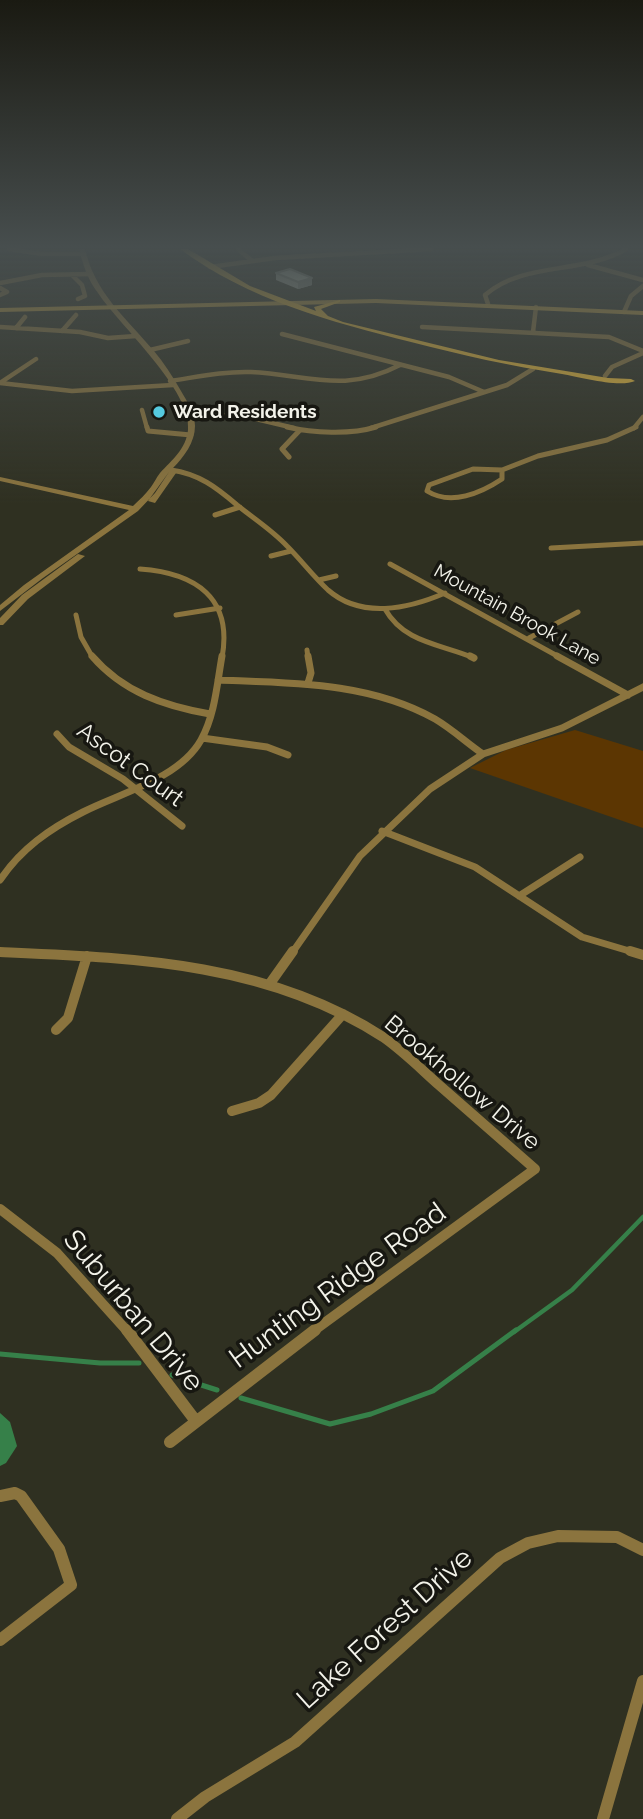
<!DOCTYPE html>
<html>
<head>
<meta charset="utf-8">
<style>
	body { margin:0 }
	canvas { display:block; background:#2f3021 }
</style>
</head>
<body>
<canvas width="643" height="1819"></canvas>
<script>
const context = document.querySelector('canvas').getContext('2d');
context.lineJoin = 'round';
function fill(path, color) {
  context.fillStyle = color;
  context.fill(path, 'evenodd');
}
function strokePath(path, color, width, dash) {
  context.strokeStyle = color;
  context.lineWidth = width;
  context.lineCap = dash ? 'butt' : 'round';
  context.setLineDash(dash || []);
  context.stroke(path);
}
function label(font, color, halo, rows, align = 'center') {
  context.font = font + ' Raleway,sans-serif';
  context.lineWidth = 7;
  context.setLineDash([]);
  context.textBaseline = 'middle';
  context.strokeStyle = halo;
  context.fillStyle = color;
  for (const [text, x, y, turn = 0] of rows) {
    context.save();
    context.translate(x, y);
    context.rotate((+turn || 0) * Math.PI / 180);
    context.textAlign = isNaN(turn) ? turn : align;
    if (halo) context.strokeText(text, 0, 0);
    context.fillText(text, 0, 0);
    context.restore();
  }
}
fill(new Path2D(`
	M575,730L643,751V828L470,768L506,750Z`), '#5c3602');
fill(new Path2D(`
	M0,1413L10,1422L17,1446L6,1463L0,1466Z`), '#368049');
strokePath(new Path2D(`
	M514,1332L572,1290L643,1217`), '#368049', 4.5);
strokePath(new Path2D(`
	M0,1354L100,1363H139
	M172,1375L176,1376
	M195,1383L217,1390
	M241,1398L330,1424L371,1414L433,1391L516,1330`), '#368049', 5);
strokePath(new Path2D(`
	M9,249L43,254H82
	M238,249L251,260
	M588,265L643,280
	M210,267L275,258L432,249
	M72,275L82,285L85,296L78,299
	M0,283L42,275L91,274
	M0,288L7,292L0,295
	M488,304L485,295C524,261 582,275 626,249
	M624,312L631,296L643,286
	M0,327L80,332L108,338L136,336
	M422,327L609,337L643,351
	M16,328L25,317
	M62,331L76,315
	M533,332L536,307
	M282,334L449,377L484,392
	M150,350L188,341
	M605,376L612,367L643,353
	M170,381C197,377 224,371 251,372C309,375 344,394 400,365
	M0,383L72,391L173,385
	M0,383L36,359
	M142,410L147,428
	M191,417L239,415L294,428
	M371,428L507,385L533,369
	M634,428L643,417`), '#8b743e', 4.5);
strokePath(new Path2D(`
	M147,427L148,431L191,435
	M287,427C313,433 350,435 376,427
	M289,457L282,449L300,430
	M473,469L502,470V479C481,493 451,506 427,491L429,485Z
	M171,470C199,474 216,487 237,505C253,518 272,530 287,546C301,560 313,576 328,590C361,619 408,609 445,593
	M502,470L538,456L607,440L636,427
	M215,515L240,507
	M551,548L643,543
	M271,556L291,551
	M390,564L561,658
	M140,569C196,573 233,598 222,658
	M319,580L336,576
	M385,609C404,643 441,644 474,658
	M76,615L81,637L93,658
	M176,615L220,608
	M529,638L578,612
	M307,650L308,658`), '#8b743e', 5);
strokePath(new Path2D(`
	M92,656C123,692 164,706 210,714
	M470,656L474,658
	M557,656L628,695
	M218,680C292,683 369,682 435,719C452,729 467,743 483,754
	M308,683L311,673L308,656
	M57,734L69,747L123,779L182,826
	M202,738L267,747L288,755
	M382,831L475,867L582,937L636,953
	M0,880C21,849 49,829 83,812C120,793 179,779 201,740C215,715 217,684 222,656
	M519,896L580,857
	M0,952L18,953
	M292,953L360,856L430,789L483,754L562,728L643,687`), '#8b743e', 7);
strokePath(new Path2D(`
	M630,951L643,955
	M0,952C134,958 267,962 383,1037C403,1051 421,1069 439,1085C471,1113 503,1141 535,1169L312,1332
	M271,982L293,951
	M56,1030L68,1018L87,956
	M232,1111L259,1103L271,1095L343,1014
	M0,1209L57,1253L128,1332`), '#8b743e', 10);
strokePath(new Path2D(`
	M127,1330L195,1420
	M170,1442L315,1330
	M0,1496L15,1493L21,1496L59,1549L71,1585L0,1640
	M177,1819L205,1797L295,1742L500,1558L528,1543L558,1536L617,1537L643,1550
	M603,1819L643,1681`), '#8b743e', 12);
fill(new Path2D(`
	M79,249H85C95,293 126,318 154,351C164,363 173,377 181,391C187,401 195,414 195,426C195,442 184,457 173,468L176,473L155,503L148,501L169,472L155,493L138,511L43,578L0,611V605L24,585L129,510L0,481V477L133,506C139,500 146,494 151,487C154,483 156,478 160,473C172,460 186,449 188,430C193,391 119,325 98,293C88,280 83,265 79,249Z
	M78,554L85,556L28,599L3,625H0V618L22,595Z`), '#8b743e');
fill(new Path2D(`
	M376,299L643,311V315L376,303L0,312V308Z`), '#bf9b3e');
fill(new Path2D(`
	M180,249H188L250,286L316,311L314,307L340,300V302L321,309L328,316L343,322L499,360L608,378L631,379L635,381C619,388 580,377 562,374C511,366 461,355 411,342C331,322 247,299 180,249Z`), '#e8b838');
fill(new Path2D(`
	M276,273L312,278V285L298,289L276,280Z`), '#b4bbad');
fill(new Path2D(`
	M312,278V285L298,289V282Z`), '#92998d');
const building = new Path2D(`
	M290,269L312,278L298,282L276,273Z`);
fill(building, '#d1dac9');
strokePath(building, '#92998d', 2);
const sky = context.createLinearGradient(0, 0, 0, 504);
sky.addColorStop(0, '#1a1a12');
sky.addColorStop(0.49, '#474e4e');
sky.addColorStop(1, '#474e4e00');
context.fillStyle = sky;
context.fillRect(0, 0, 643, 504);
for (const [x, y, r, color] of [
	[159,412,7,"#55cadf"]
]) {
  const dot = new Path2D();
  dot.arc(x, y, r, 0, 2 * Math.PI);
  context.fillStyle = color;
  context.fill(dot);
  strokePath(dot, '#171711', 2.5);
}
label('bold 19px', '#f3f3ea', '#171711', [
	["Ward Residents",173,412]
], 'left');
label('19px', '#f3f3ea', '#171711', [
	["Mountain Brook Lane",517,615,29]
]);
label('23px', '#f3f3ea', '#171711', [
	["Ascot Court",130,765,36],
	["Brookhollow Drive",462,1083,40]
]);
label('28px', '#f3f3ea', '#171711', [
	["Hunting Ridge Road",338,1286,-36],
	["Suburban Drive",133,1311,50],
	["Lake Forest Drive",385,1629,-42]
]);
</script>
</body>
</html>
